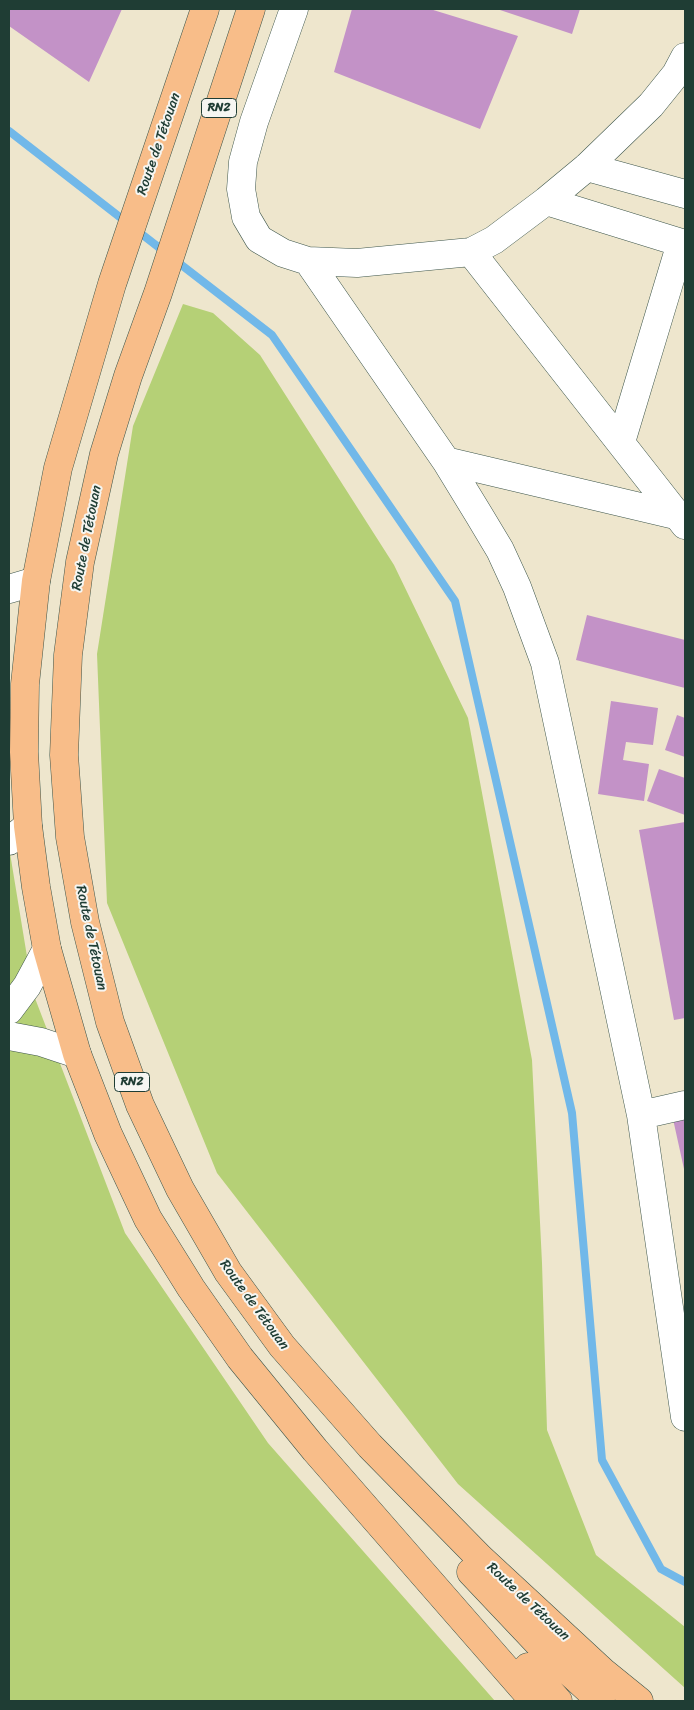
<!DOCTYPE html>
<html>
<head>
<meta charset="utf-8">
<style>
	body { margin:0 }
	#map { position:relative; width:694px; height:1710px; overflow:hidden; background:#eee6cd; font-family:Sriracha,sans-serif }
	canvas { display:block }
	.frame { position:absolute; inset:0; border:10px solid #1f3d34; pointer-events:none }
</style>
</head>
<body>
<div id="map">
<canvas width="694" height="1710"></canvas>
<div class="frame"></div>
</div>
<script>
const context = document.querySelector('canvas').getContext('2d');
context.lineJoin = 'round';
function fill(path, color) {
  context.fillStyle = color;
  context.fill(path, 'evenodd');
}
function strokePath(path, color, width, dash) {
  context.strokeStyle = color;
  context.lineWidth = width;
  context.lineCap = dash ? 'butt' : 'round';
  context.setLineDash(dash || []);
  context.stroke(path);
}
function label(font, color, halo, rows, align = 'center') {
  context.font = font + ' Sriracha,sans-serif';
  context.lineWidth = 4;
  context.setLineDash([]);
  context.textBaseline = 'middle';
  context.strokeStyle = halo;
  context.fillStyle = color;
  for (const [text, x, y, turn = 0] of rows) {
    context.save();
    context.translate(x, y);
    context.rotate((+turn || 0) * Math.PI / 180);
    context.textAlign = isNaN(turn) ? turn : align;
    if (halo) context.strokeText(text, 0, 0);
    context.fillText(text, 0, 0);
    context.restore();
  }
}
fill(new Path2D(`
	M183,304L213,313L260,355L394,565L468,718L532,1060L542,1263L547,1430L596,1555L685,1627V1688L458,1484L217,1173L107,903L97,654L133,426Z
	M9,847L33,993L125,1233L268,1443L495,1701H9Z`), '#b5d076');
strokePath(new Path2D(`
	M9,131L166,253
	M175,260L272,335L455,601L572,1113L602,1460L661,1569L685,1582`), '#71b8e9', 8);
fill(new Path2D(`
	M9,9H122L89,82L9,26Z
	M352,9H430L518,36L480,129L334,72Z
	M497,9H580L572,34Z
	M587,615L685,640V688L576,660Z
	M611,701L658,708L653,745L626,742L623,760L649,764L644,801L598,794Z
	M677,715L685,718V757L665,750Z
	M659,769L685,778V815L647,801Z
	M685,822V1018L674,1020L639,830Z
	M685,1116V1169H684L673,1119Z`), '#c392c7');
const minor = new Path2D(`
	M294,9L254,122L243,162L241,189L246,217L259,239L283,253L308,261L357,263L471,252L494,240L546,201L587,167L651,105L676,74L685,57
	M587,167L685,194
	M546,201L685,244
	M471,252L685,525
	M308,261L446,461L479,515L500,550L517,587L545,663L641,1115L685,1417
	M621,442L681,243
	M446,461L683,517
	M9,589L36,581
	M9,841L28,826
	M9,1010L27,986L47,949
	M9,1036L41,1042L77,1054
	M641,1115L685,1105`);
const highway = new Path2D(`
	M205,9L112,284L58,468L36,581L25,684L24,752L28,826L36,887L47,949L77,1054L108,1134L148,1219L191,1288L240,1358L315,1450L534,1701
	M251,9L158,293L128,376L104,454L80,562L68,655L64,755L70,837L85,922L110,1022L140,1105L180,1189L228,1272L282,1346L370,1446L480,1558L602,1671L639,1701
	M471,1572L540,1645L601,1701
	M528,1667L558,1701`);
strokePath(minor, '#3e564b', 29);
strokePath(highway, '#3e564b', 29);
strokePath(minor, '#fff', 28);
strokePath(highway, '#f8bd89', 28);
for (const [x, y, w] of [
	[219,108,35],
	[132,1082,35]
]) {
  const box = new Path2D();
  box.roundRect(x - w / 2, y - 9.5, w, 19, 4);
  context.fillStyle = '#f6f6f2';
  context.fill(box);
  strokePath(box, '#1f3d34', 1);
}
label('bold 12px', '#1f3d34', null, [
	["RN2",219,108],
	["RN2",132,1082]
]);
label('14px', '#1f3d34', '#f6f6f2', [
	["Route de Tétouan",159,144,-71],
	["Route de Tétouan",87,538,-79],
	["Route de Tétouan",91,938,78],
	["Route de Tétouan",254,1305,54],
	["Route de Tétouan",528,1602,43]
]);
</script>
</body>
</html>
